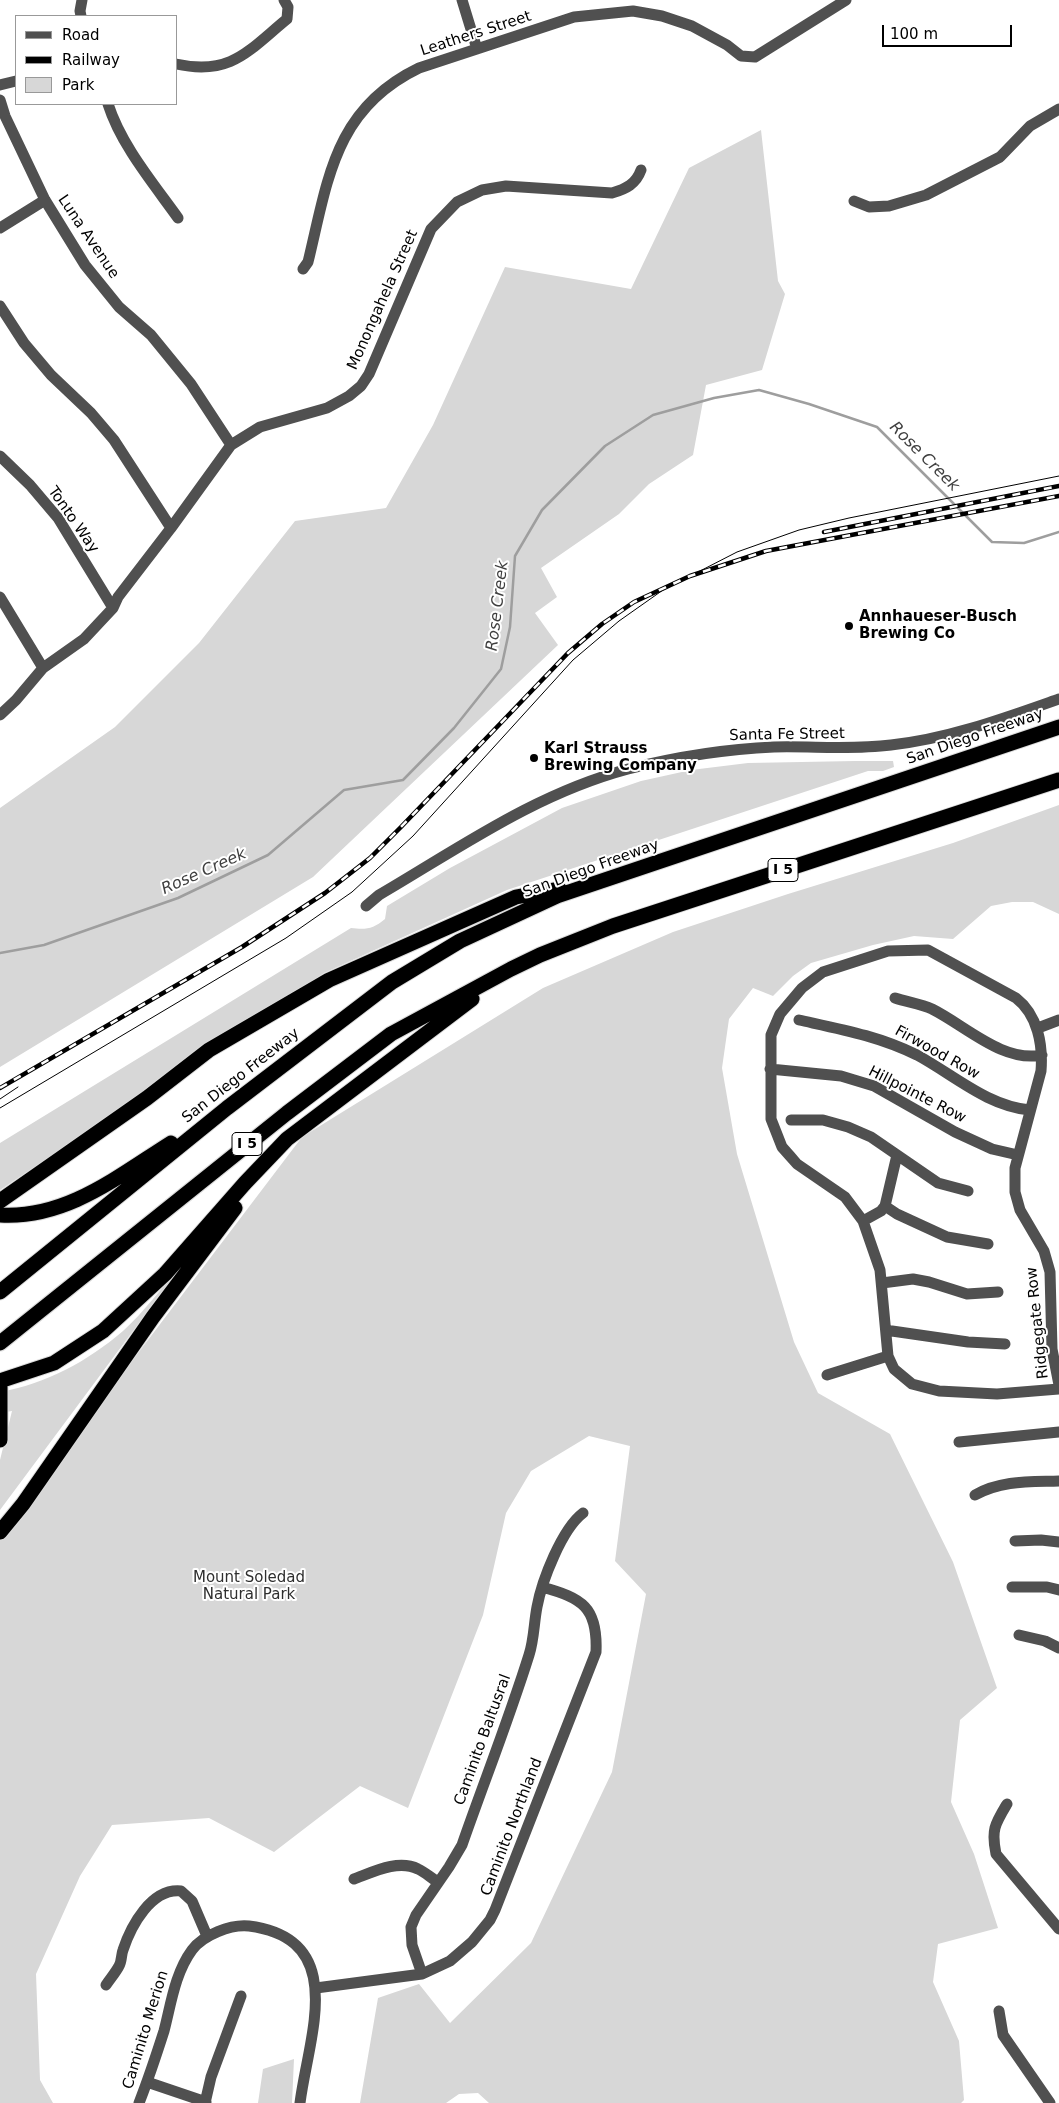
<!DOCTYPE html>
<html>
<head>
<meta charset="utf-8">
<style>
	body { margin:0 }
	#map { position:relative; width:1059px; height:2103px; overflow:hidden; background:#fff; font-family:"DejaVu Sans",sans-serif }
	canvas { display:block }
	.legend { position:absolute; left:15px; top:15px; width:162px; height:90px; box-sizing:border-box; background:#fff; border:1px solid #999; margin:0; padding:6px 9px; list-style:none; font-size:15px; color:#000 }
	.legend li { display:flex; align-items:center; gap:10px; height:25px }
	.legend b { width:25px; border:1px solid #999 }
	.scale { position:absolute; left:882px; top:25px; width:130px; height:22px; box-sizing:border-box; border:2px solid #000; border-top:0; padding-left:6px; font-size:15px; line-height:18px; white-space:nowrap; color:#000; -webkit-text-stroke:4px #fff; paint-order:stroke }
</style>
</head>
<body>
<div id="map">
<canvas width="1059" height="2103"></canvas>
<ul class="legend">
<li><b style="height:6px;background:#505050"></b>Road</li>
<li><b style="height:6px;background:#000"></b>Railway</li>
<li><b style="height:14px;background:#d7d7d7"></b>Park</li>
</ul>
<div class="scale">100 m</div>
</div>
<script>
const context = document.querySelector('canvas').getContext('2d');
context.lineJoin = 'round';
function fill(path, color) {
  context.fillStyle = color;
  context.fill(path, 'evenodd');
}
function strokePath(path, color, width, dash) {
  context.strokeStyle = color;
  context.lineWidth = width;
  context.lineCap = dash ? 'butt' : 'round';
  context.setLineDash(dash || []);
  context.stroke(path);
}
function label(font, color, halo, rows, align = 'center') {
  context.font = font + ' "DejaVu Sans",sans-serif';
  context.lineWidth = 4;
  context.setLineDash([]);
  context.textBaseline = 'middle';
  context.strokeStyle = halo;
  context.fillStyle = color;
  for (const [text, x, y, turn = 0] of rows) {
    context.save();
    context.translate(x, y);
    context.rotate((+turn || 0) * Math.PI / 180);
    context.textAlign = isNaN(turn) ? turn : align;
    if (halo) context.strokeText(text, 0, 0);
    context.fillText(text, 0, 0);
    context.restore();
  }
}
fill(new Path2D(`
	M761,130L778,281L785,294L762,370L706,385L693,455L649,484L619,514L541,568L557,597L535,613L558,645L313,877L0,1067V808L115,727L199,643L295,521L386,508L433,425L505,267L631,289L689,168Z
	M855,761H893L894,767L883,771H868L507,890L324,973L0,1190V1143L351,928C366,930 373,929 385,919L387,906L450,868L562,808L641,781L691,770L748,763Z
	M1059,805V914L1033,902H1012L991,906L953,939L914,936L873,945L811,963L793,976L773,996L753,988L729,1019L722,1068L737,1154L794,1342L818,1393L890,1434L953,1562L997,1688L960,1720L951,1802L974,1854L998,1928L938,1944L933,1982L959,2041L964,2100L961,2103H489L478,2093L459,2094L446,2103H360L378,1998L419,1984L450,2023L531,1943L612,1772L646,1594L615,1561L630,1446L589,1436L531,1471L506,1513L483,1615L408,1808L360,1786L274,1852L209,1818L112,1825L80,1876L36,1974L40,2080L53,2103H0V1535L302,1137L543,988L673,932L788,894L953,843Z
	M182,1265L0,1510V1460L12,1411L0,1413V1392C46,1384 88,1361 123,1331C144,1312 163,1286 182,1265Z
	M294,2059L292,2103H258L263,2069Z`), '#d7d7d7');
strokePath(new Path2D(`
	M0,953L44,945L178,898L268,855L344,790L403,780L454,728L501,669L510,627L515,556L542,510L605,446L653,415L714,398L759,390L809,404L877,427L992,542L1024,543L1059,532`), '#9e9e9e', 2.5);
const highway = new Path2D(`
	M0,1201L147,1098L209,1050L329,980L516,897L559,889
	M0,1215C66,1219 117,1177 171,1143
	M0,1292L227,1108L392,982L460,941L557,896L1059,727
	M0,1343L287,1113L391,1034L511,969L540,955L613,926L1059,780
	M0,1381L54,1363L103,1331L165,1274L245,1183L287,1139L472,999
	M0,1382V1440
	M0,1532L23,1504L153,1317L235,1208`);
strokePath(highway, '#dbdbdb', 17);
strokePath(new Path2D(`
	M462,0L477,49
	M81,16L80,11L82,0
	M176,64C231,76 248,51 287,19L288,7L284,0
	M0,85L16,81
	M0,100L5,116L45,200L85,265L119,307L151,335L191,384L231,445
	M108,104C121,145 153,183 178,218
	M854,201L869,207L889,206L926,195L1000,157L1030,126L1059,109
	M0,228L45,200
	M303,269L308,262C328,180 334,109 419,68L574,17L633,11L662,16L692,26L727,45L741,56L755,57L846,0
	M0,306L24,343L51,375L91,413L114,440L171,528
	M0,456L30,485L58,518L113,608
	M0,597L43,668
	M0,715L16,700L43,668L84,639L113,608L118,597L171,528L231,445L260,427L327,408L349,396L361,386L369,374L431,229L457,202L482,190L506,186L612,193C626,189 636,184 641,170
	M366,906L379,895C461,847 535,794 628,769C676,757 725,749 774,747C813,746 852,750 891,745C948,739 1005,718 1059,699
	M895,998C907,1002 921,1004 932,1009C966,1026 1003,1063 1042,1055
	M799,1020C840,1029 879,1036 917,1055C954,1075 987,1106 1030,1110
	M1038,1028L1059,1020
	M770,1069L841,1076L874,1086L955,1132L992,1149L1018,1155
	M791,1120H823L848,1127L871,1137L938,1183L968,1191
	M885,1206L897,1214L947,1237L988,1244
	M863,1221L881,1211L885,1206L897,1155
	M882,1283L913,1279L929,1282L967,1294L998,1292
	M886,1332L892,1331L968,1342L1005,1344
	M827,1375L888,1356
	M1059,1385L1052,1349L1050,1272L1044,1251L1020,1210L1015,1192V1168L1041,1071C1043,1045 1038,1015 1016,998L928,950L888,951L823,972L802,988L780,1014L771,1035V1119L782,1147L790,1156L797,1164L845,1197L863,1221L880,1270L888,1356L894,1369L912,1384L939,1391L997,1394L1059,1389
	M959,1442L1059,1432
	M975,1495C1002,1480 1030,1482 1059,1481
	M1015,1541L1041,1540L1059,1542
	M1012,1587H1047L1059,1590
	M1019,1635L1045,1641L1059,1648
	M1007,1804C995,1824 991,1830 996,1854L1059,1929
	M354,1879C373,1872 398,1859 418,1869C425,1872 431,1878 438,1882
	M422,1974L412,1945L411,1927L416,1915L449,1867L462,1845C484,1782 509,1719 529,1655C534,1640 534,1622 537,1607C542,1580 562,1529 583,1513
	M106,1985C110,1979 116,1972 119,1966C122,1961 121,1955 123,1950C131,1926 151,1888 181,1891L192,1901L207,1936
	M316,1988L422,1974L450,1961L472,1942L490,1920L495,1910L596,1652C598,1607 582,1598 542,1587
	M999,2011L1003,2035L1050,2103
	M147,2082L206,2102
	M139,2103C148,2080 156,2056 164,2031C171,2004 175,1973 192,1950C203,1935 231,1924 249,1926C350,1939 308,2038 300,2103
	M205,2103L211,2077L241,1996`), '#505050', 11);
strokePath(highway, '#000', 15);
strokePath(new Path2D(`
	M0,1099L18,1087
	M0,1108L286,938L352,892L413,836L573,660L619,621L663,590L737,552L799,530L849,518L1059,476`), '#000', 1);
const rail = new Path2D(`
	M824,532L1059,486
	M0,1088L242,947L325,893L370,858L401,827L568,653L602,624L634,602L690,576L766,551L1059,496`);
strokePath(rail, '#000', 4.5);
strokePath(rail, '#fff', 2.5, [8]);
for (const [x, y, r, color] of [
	[849,626,5,"#000"],
	[534,758,5,"#000"]
]) {
  const dot = new Path2D();
  dot.arc(x, y, r, 0, 2 * Math.PI);
  context.fillStyle = color;
  context.fill(dot);
  strokePath(dot, '#fff', 2);
}
for (const [x, y, w] of [
	[783,870,30],
	[247,1144,30]
]) {
  const box = new Path2D();
  box.roundRect(x - w / 2, y - 11.5, w, 23, 4);
  context.fillStyle = '#fff';
  context.fill(box);
  strokePath(box, '#000', 1);
}
label('bold 14px', '#000', null, [
	["I 5",783,870],
	["I 5",247,1144]
]);
label('15px', '#000', '#fff', [
	["Leathers Street",476,34,-18],
	["Luna Avenue",88,237,56],
	["Monongahela Street",383,300,-66],
	["Tonto Way",73,520,55],
	["Santa Fe Street",787,735,-1],
	["San Diego Freeway",975,737,-19],
	["San Diego Freeway",591,869,-20],
	["Firwood Row",937,1053,29],
	["San Diego Freeway",241,1076,-38],
	["Hillpointe Row",917,1095,27],
	["Ridgegate Row",1038,1323,-96],
	["Caminito Baltusral",483,1740,-70],
	["Caminito Northland",512,1827,-69],
	["Caminito Merion",146,2030,-73]
]);
label('bold 15px', '#000', '#fff', [
	["Annhaueser-Busch",859,617],
	["Brewing Co",859,634],
	["Karl Strauss",544,749],
	["Brewing Company",544,766]
], 'left');
label('15px', '#2e2e2e', '#fff', [
	["Mount Soledad",249,1578],
	["Natural Park",249,1595]
]);
label('italic 16px', '#3f3f3f', '#fff', [
	["Rose Creek",924,457,45],
	["Rose Creek",498,606,-83],
	["Rose Creek",204,872,-24]
]);
</script>
</body>
</html>
